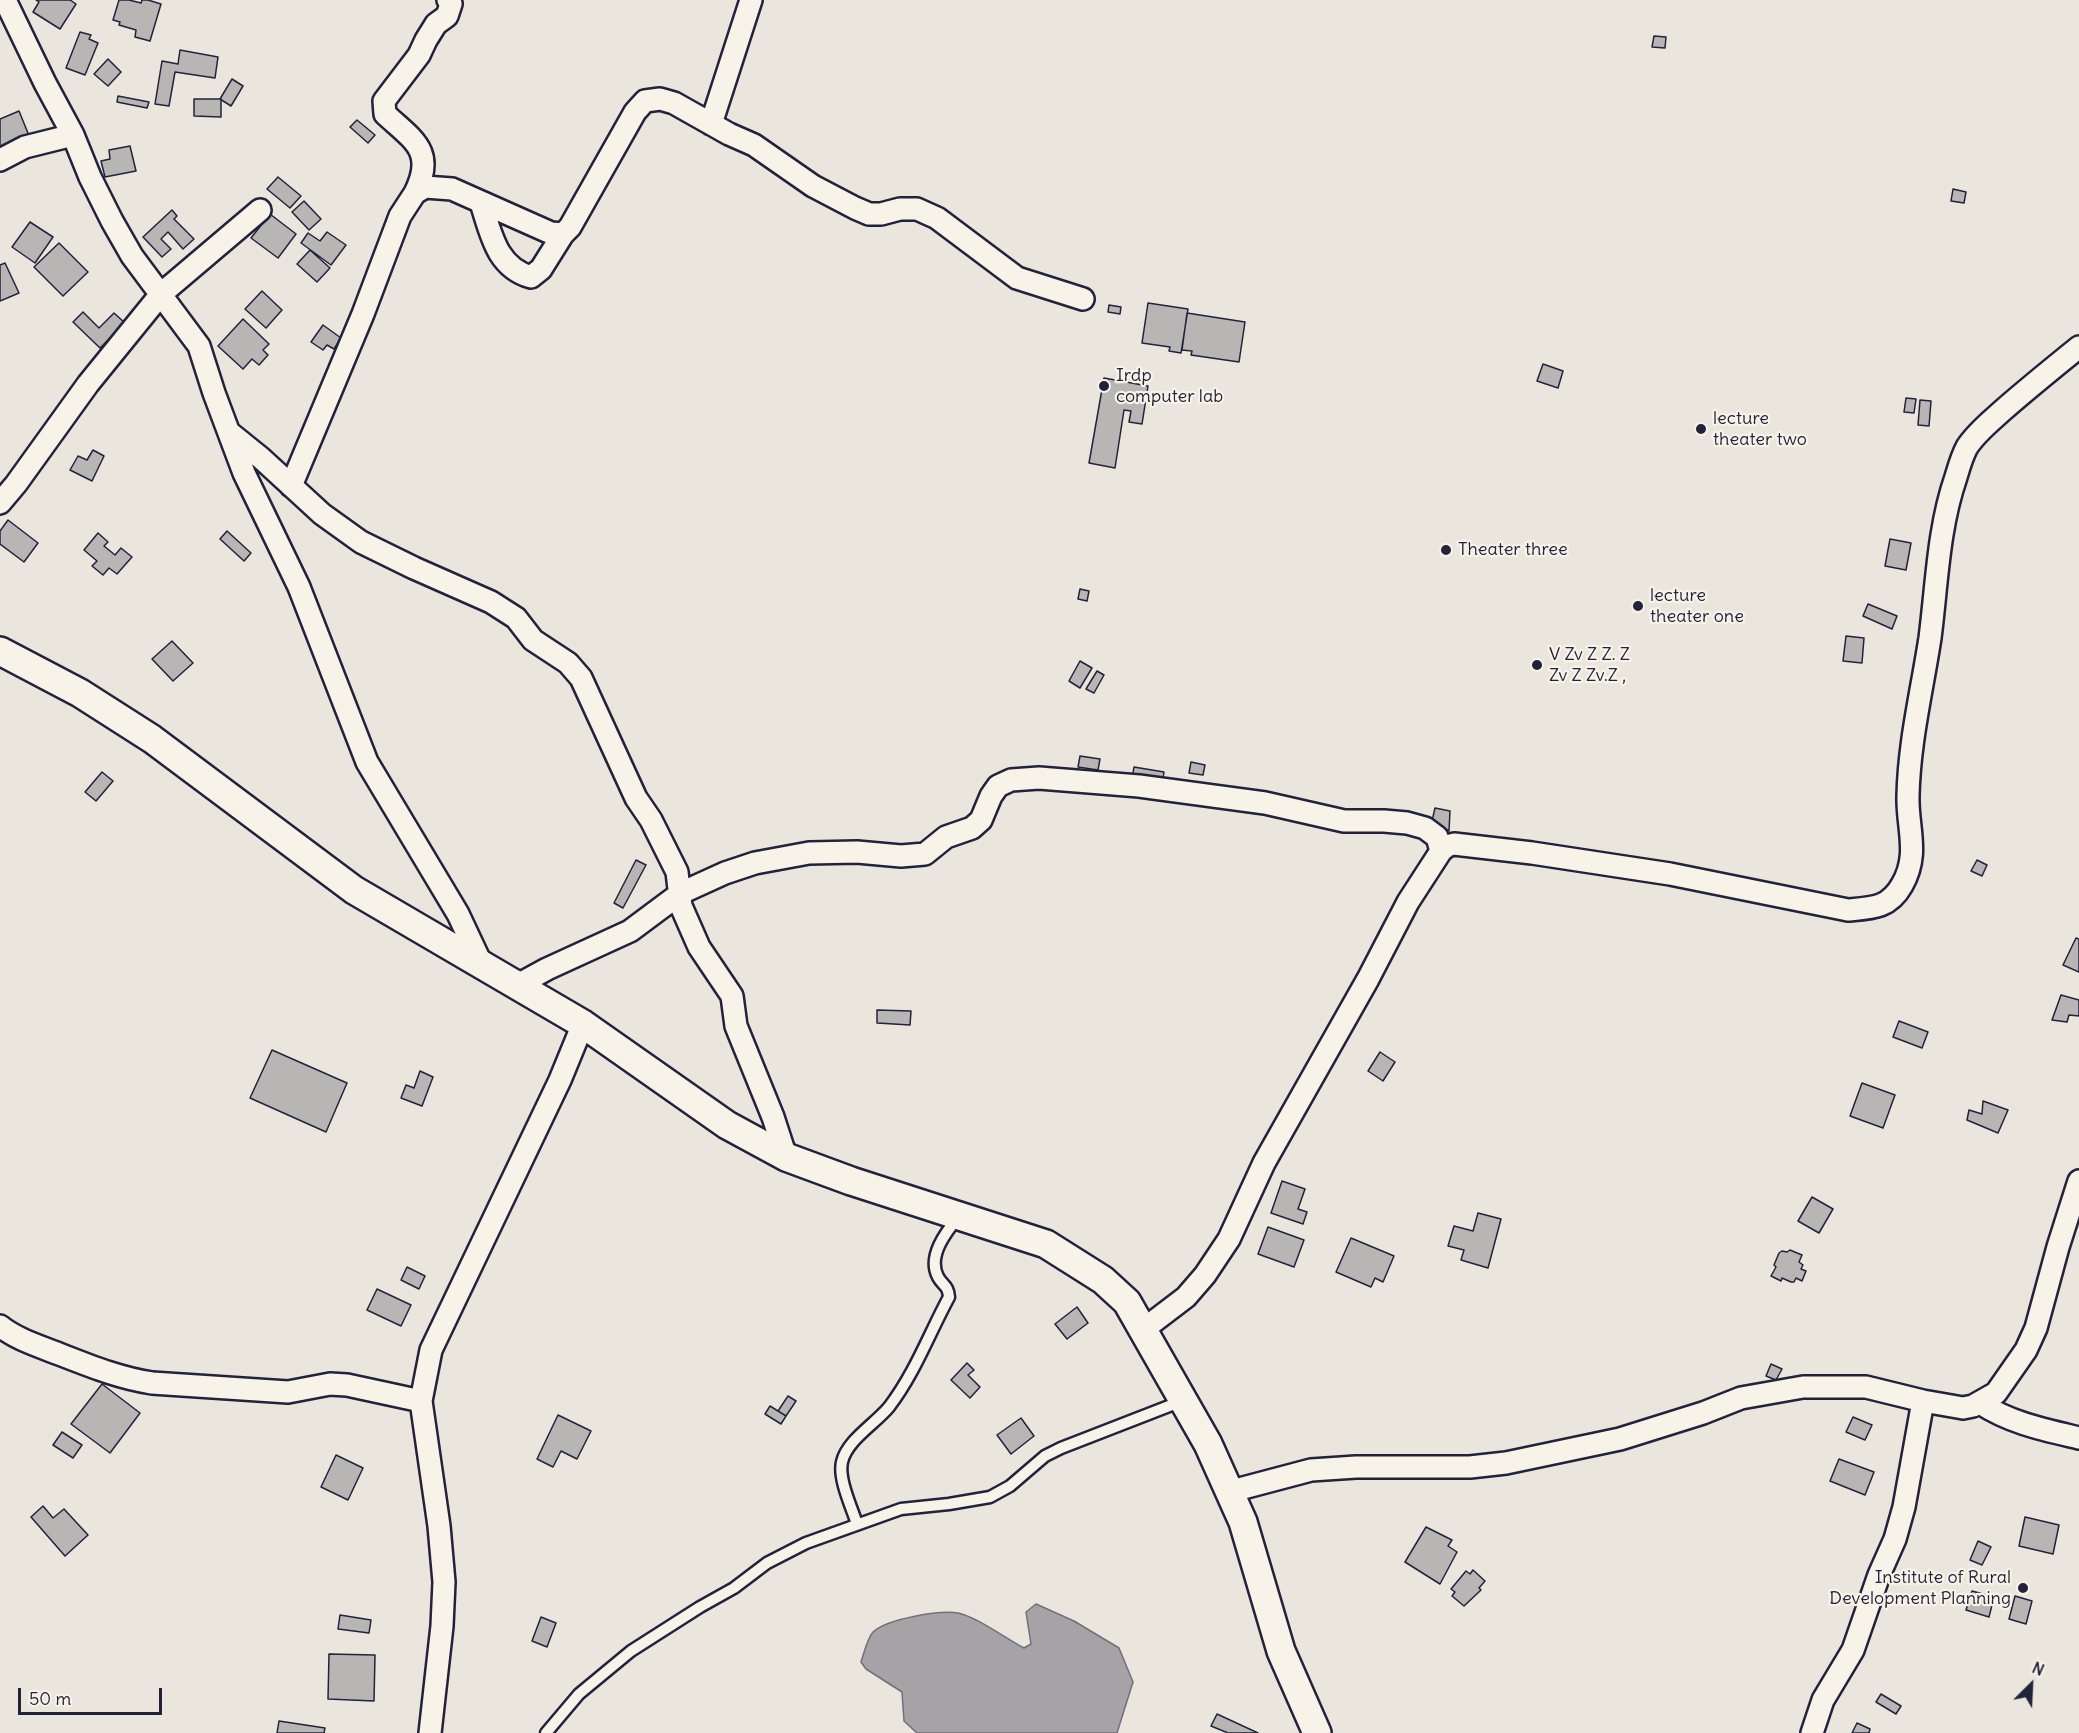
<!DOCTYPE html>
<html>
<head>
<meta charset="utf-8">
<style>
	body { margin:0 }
	#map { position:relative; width:2079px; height:1733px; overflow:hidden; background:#eae6de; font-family:Delius,sans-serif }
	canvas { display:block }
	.north { position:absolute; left:2001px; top:1655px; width:60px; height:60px; -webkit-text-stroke:4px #f7f3e8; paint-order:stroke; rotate:24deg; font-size:16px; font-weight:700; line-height:24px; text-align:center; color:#22223b }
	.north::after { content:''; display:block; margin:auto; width:21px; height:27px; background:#22223b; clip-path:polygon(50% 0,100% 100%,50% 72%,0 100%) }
	.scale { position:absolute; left:18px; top:1688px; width:144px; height:27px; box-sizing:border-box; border:3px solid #22223b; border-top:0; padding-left:8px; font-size:18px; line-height:21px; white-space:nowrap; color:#22223b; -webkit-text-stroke:4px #f7f3e8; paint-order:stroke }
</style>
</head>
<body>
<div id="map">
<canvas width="2079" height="1733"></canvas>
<div class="north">N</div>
<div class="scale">50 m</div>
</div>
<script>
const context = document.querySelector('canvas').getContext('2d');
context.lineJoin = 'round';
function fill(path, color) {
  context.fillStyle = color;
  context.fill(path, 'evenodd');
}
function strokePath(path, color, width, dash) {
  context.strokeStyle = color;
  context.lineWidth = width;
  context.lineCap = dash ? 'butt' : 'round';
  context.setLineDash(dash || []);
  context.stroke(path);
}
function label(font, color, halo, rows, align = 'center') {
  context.font = font + ' Delius,sans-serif';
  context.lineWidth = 4.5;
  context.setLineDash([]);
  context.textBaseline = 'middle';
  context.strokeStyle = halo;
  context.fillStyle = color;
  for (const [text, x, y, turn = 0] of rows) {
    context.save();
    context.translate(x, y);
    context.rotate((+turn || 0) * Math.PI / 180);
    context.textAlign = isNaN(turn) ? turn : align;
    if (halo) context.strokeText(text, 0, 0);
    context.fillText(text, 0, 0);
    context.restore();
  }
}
const water = new Path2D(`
	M1036,1604L1074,1621L1119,1648L1133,1682L1117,1733H917L904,1721L902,1692L866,1669L861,1662C864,1653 867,1639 873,1632C887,1619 939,1610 958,1613C977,1617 1005,1638 1024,1648L1031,1644L1026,1612Z`);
fill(water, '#a6a3a6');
strokePath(water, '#716f7b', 1.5);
const building = new Path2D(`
	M36,0H70L76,4L60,29L33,12L39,2Z
	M119,0H129L141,3L142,0H148L161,4L150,41L135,37L136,30L119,25L120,22L113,20Z
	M80,32L91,35L89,39L98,43L85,75L66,68Z
	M1654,36L1666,37L1665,48L1652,47Z
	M180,50L218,57L215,78L175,72L169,106L155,104L162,61L178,64Z
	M108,59L121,72L108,86L94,74Z
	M232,79L243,86L231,106L220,99Z
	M118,96L149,102L147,108L117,102Z
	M194,99H221V117L194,116Z
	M19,111L32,143L0,154V119Z
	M357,120L375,135L368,143L350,127Z
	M130,146L136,171L105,177L101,161L110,159L109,150Z
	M278,177L301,196L290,208L267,189Z
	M1953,189L1966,192L1964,203L1951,201Z
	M304,201L321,219L309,230L292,212Z
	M172,210L177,216L174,219L194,239L183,249L168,232L161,239L171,249L162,257L143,237Z
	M270,214L296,234L278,258L251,238Z
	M30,222L53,237L35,263L12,247Z
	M327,232L346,245L331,265L301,243L308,233L320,241Z
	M59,243L88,272L63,296L34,267Z
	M310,250L330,268L317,282L297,264Z
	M5,263L19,293L0,301V265Z
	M262,291L282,310L266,328L245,309Z
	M1148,303L1188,309L1181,353L1169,351L1170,347L1142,343Z
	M1109,305L1121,307L1120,314L1108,312Z
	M83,312L99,328L114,313L125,323L100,348L73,322Z
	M1187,313L1245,322L1239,362L1191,355L1192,351L1182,350Z
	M243,319L269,344L263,350L268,355L259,365L252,359L243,369L218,346Z
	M323,325L341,338L334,349L327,345L323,350L311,342Z
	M1543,364L1563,371L1558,388L1537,381Z
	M1104,378L1148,386L1142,424L1129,422L1131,411L1124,410L1115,468L1089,463Z
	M1906,398L1916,399L1914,413L1904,412Z
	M1920,400L1931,401L1929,426L1918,425Z
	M93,450L104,456L92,481L70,470L78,456L87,460Z
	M8,520L38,543L24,562L0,544V531Z
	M227,531L251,553L244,561L220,539Z
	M98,533L108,542L104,546L115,555L121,548L132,557L117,574L109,568L103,575L92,566L97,561L84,550Z
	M1890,539L1911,543L1906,570L1885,566Z
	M1080,589L1089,591L1087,601L1078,599Z
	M1868,604L1897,616L1892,629L1863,616Z
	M1846,636L1864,638L1862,663L1843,661Z
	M172,641L193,663L173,681L152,659Z
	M1080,661L1092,668L1080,688L1069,681Z
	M1097,671L1104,675L1094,693L1086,689Z
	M1080,756L1100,759L1098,770L1078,767Z
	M1191,762L1205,765L1203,775L1189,773Z
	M1134,767L1164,772L1162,784L1132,779Z
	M102,772L113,781L96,801L85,792Z
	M1435,808L1450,811L1449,831L1432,821Z
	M636,860L646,865L623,908L614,903Z
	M1977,860L1987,865L1982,876L1971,871Z
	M2076,938L2079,939V972L2063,965Z
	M2061,995L2079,1000V1016L2069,1015L2067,1022L2052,1020Z
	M877,1010L911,1011L910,1025L877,1023Z
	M1899,1021L1928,1032L1922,1048L1893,1037Z
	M272,1050L347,1083L326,1132L250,1098Z
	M1380,1052L1395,1062L1383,1081L1368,1071Z
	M420,1071L433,1077L422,1106L401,1098L406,1085L414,1088Z
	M1862,1083L1895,1095L1883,1128L1850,1116Z
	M1983,1101L2008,1110L1998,1133L1967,1120L1969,1110L1982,1114Z
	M1282,1181L1305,1189L1298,1209L1307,1212L1303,1224L1271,1213Z
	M1812,1197L1833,1209L1819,1233L1798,1221Z
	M1478,1213L1501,1219L1488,1268L1461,1260L1464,1250L1448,1246L1454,1226L1473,1231Z
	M1268,1227L1304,1240L1294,1267L1258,1254Z
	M1351,1238L1394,1256L1383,1282L1375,1278L1371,1287L1336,1272Z
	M1790,1250L1802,1255L1799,1262L1803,1265L1801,1269L1806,1271L1802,1281L1796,1278L1794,1282H1791L1782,1278L1781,1281L1771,1276L1776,1267L1774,1265L1779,1253L1782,1251L1787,1252Z
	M407,1267L425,1276L419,1289L401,1280Z
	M377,1289L411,1305L401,1326L367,1310Z
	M1077,1307L1088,1323L1067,1339L1055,1324Z
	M967,1363L974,1370L968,1375L980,1387L970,1398L951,1380Z
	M1771,1364L1782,1369L1776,1380L1766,1376Z
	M102,1384L140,1413L110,1453L71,1424Z
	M788,1396L796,1401L786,1416L778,1411Z
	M770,1406L786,1416L781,1424L765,1414Z
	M558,1415L591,1431L577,1459L561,1451L553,1467L537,1459Z
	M1853,1417L1872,1425L1865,1440L1846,1432Z
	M1021,1418L1034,1436L1011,1454L997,1435Z
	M62,1432L82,1445L73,1458L53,1445Z
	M336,1455L363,1468L348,1500L321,1487Z
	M1839,1459L1874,1472L1865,1495L1830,1481Z
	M43,1506L53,1518L64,1509L88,1535L65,1556L31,1517Z
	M2025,1517L2059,1525L2053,1554L2019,1546Z
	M1426,1527L1452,1540L1448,1546L1457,1552L1440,1584L1405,1562Z
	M1978,1541L1991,1547L1982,1565L1970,1560Z
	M1473,1570L1485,1581L1479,1588L1481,1590L1464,1606L1452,1596L1455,1592L1451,1589L1466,1571L1470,1574Z
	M1972,1591L1994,1597L1989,1617L1966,1610Z
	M2015,1596L2032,1601L2026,1624L2009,1619Z
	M340,1615L371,1620L369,1633L338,1629Z
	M541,1617L556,1623L547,1647L532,1641Z
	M329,1654L375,1655L374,1701L328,1699Z
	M1881,1694L1901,1706L1896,1714L1876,1702Z
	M1217,1714L1258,1733H1228L1211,1726Z
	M279,1721L325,1728L324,1733H277Z
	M1857,1723L1870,1729L1869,1733H1852Z`);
fill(building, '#b8b6b5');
strokePath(building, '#22223b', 1.5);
const service = new Path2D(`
	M857,1524C852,1508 838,1479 842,1462C847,1440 875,1424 889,1407C915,1373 929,1334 949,1297C948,1285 943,1286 938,1277C927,1256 946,1232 959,1216
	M546,1733L579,1694L631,1651L700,1607L734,1588L767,1563L806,1543L901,1509L949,1504L990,1497L1010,1486L1045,1456L1061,1448L1182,1401`);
const minor = new Path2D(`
	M5,0L45,83L73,135L90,177L112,221L132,256L199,346L214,393L244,473L299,587L367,762L458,914L481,963
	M711,124L751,0
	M0,160L25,147L73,135
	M415,193C436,151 413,140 385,114L384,101L419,55L426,40L436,24L447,16L451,4L448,0
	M481,203C491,233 496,267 531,277L541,269L563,234
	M230,433L261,458L322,514L361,542L414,568L491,602L516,618L533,640L568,663L581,678L636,798L651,820L677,872L681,906L699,947L732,996L736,1026L773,1117L786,1157
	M291,486L363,314L400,216L415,193L425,187L452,189L551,233L563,234L570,227L635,112L645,101L660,99L674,103L729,134L754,145L813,186L855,208L869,214H881L900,209H917L937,218L1017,278L1083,299
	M0,503L16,484L88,384L161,294L260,210
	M516,986L547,969L630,931L681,893L725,873L755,863L809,853L857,852L901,856L925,854L946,837L972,828L981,820L991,796L998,786L1011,780L1039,778L1139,786L1265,803L1344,821H1384L1407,823L1425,828L1437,837L1441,851
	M0,1326C16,1339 39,1346 59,1354C90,1366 119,1378 152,1383L288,1392L330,1384L347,1385L421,1401
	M1144,1329L1186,1297L1205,1275L1229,1239L1264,1163L1368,979L1408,902L1441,851L1447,846L1454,844L1532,853L1670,874L1848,910C1873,908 1889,908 1902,885C1920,854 1907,828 1908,796C1909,743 1922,690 1930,638C1937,584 1938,529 1956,477C1959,467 1962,456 1967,447C1976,433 1990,422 2002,411C2027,389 2053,368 2079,347
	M1980,1403C2010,1423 2045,1430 2079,1438
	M1228,1492L1311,1470L1356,1467H1470L1506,1463L1620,1439L1703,1413L1741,1398L1803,1387H1866L1923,1401L1963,1408L1973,1406L1996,1393L2026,1350L2036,1328L2058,1247L2079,1181
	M430,1733L442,1626L444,1582L439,1526L421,1401L431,1350L560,1080L583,1024
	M1812,1733L1823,1700L1853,1650L1879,1575L1895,1539L1904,1507L1923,1401`);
const tertiary = new Path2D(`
	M0,651L80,693L152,739L354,890L583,1024L727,1125L786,1157L851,1181L1046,1244L1103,1280L1127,1302L1208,1444L1243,1522L1281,1651L1317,1733`);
strokePath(service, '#22223b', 15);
strokePath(minor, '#22223b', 26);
strokePath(tertiary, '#22223b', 32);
strokePath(service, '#f7f3e8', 10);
strokePath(minor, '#f7f3e8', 21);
strokePath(tertiary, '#f7f3e8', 27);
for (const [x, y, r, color] of [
	[1104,386,6,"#22223b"],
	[1701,429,6,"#22223b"],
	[1446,550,6,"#22223b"],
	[1638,606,6,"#22223b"],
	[1537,665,6,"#22223b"],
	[2023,1588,6,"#22223b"]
]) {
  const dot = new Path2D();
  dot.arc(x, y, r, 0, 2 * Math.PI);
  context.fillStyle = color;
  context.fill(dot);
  strokePath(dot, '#f7f3e8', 2);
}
label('18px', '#22223b', '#f7f3e8', [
	["Irdp",1116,376],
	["computer lab",1116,397],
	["lecture",1713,419],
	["theater two",1713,440],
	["Theater three",1458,550],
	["lecture",1650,596],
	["theater one",1650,617],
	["V Zv Z Z. Z",1549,655],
	["Zv Z Zv.Z ,",1549,676],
	["Institute of Rural",2011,1578,"right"],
	["Development Planning",2011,1599,"right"]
], 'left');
</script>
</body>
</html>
